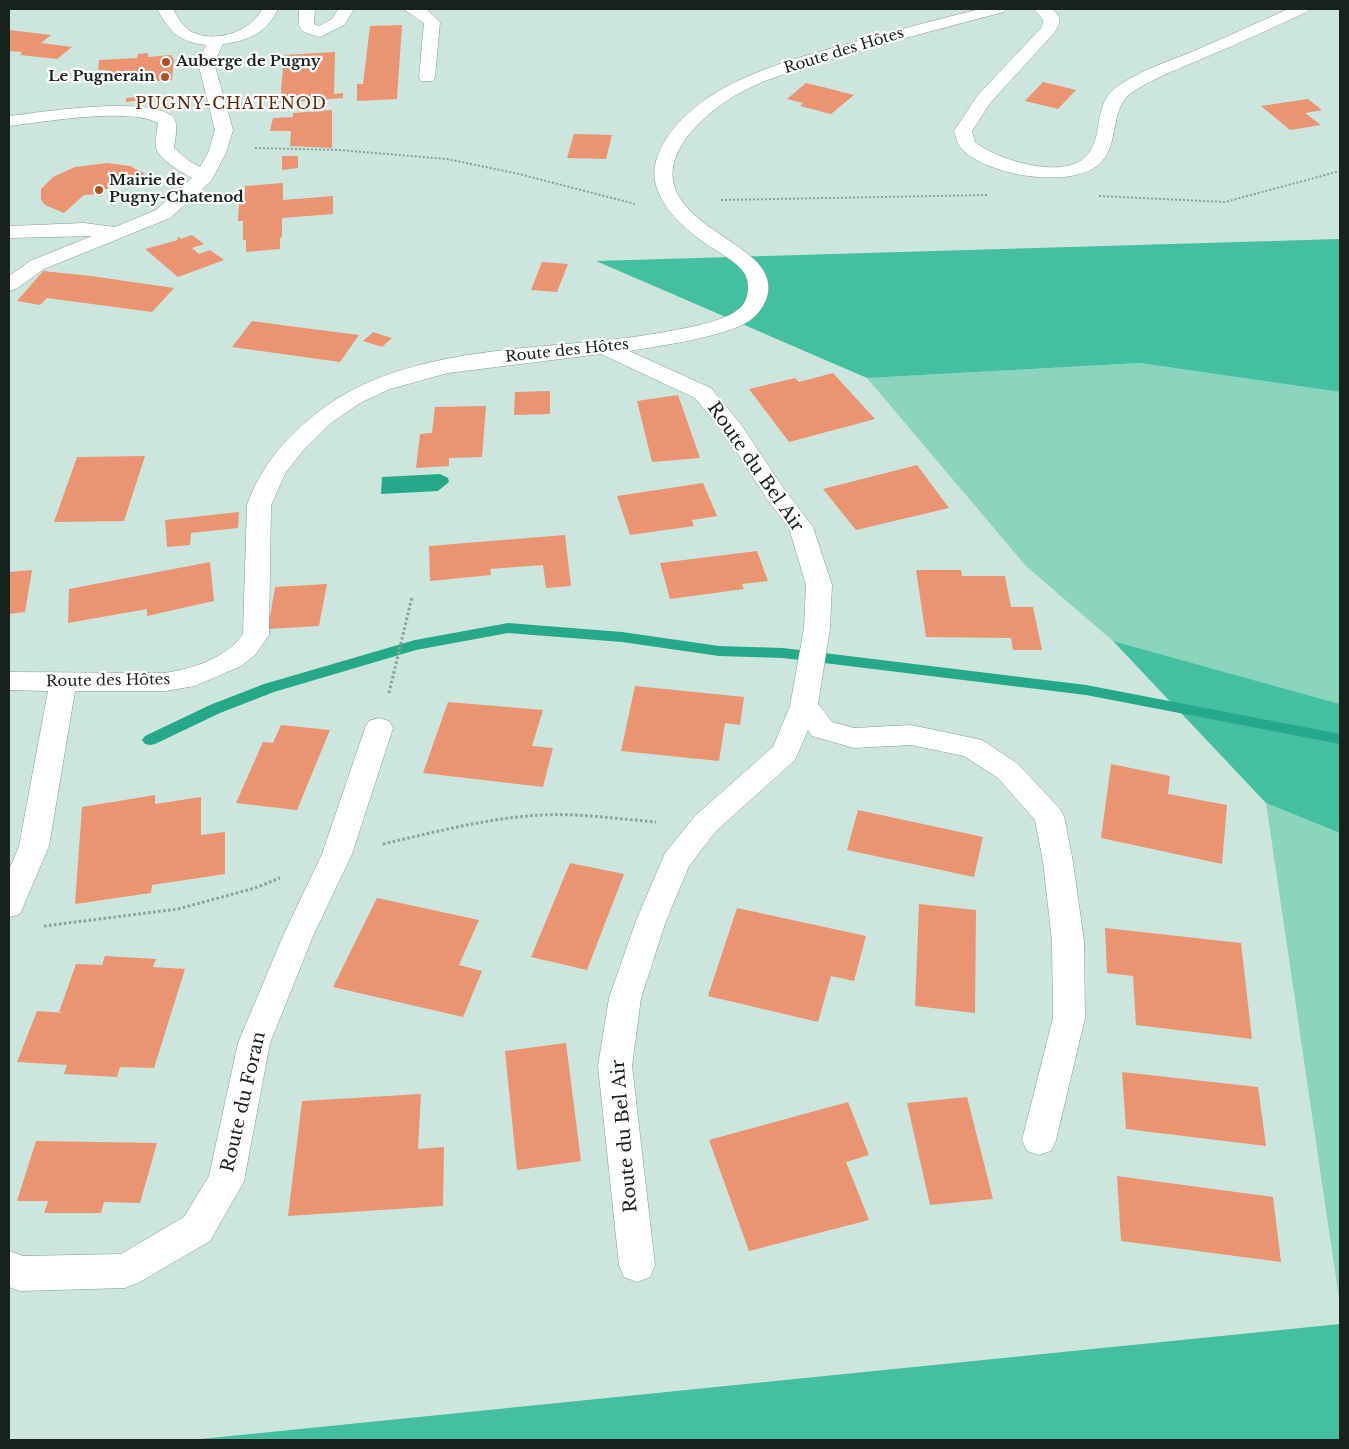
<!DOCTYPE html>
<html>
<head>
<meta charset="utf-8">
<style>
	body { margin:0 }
	#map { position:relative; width:1349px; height:1449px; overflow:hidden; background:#cce6de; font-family:"Libre Baskerville",serif }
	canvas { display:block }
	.frame { position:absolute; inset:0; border:10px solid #17211e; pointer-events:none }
</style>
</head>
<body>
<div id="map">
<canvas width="1349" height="1449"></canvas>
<div class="frame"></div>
</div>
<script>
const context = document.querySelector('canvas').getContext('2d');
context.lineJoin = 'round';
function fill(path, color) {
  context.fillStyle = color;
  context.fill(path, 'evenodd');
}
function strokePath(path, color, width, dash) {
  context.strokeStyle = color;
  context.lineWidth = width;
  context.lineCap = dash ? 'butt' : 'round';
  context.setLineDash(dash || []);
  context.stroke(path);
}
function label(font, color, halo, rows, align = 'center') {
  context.font = font + ' "Libre Baskerville",serif';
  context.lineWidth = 4.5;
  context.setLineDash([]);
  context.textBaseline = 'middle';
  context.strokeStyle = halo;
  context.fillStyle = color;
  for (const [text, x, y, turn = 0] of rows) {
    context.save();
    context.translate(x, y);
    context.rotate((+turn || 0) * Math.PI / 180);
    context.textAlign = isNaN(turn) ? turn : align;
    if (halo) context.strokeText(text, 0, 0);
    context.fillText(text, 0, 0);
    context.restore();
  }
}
fill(new Path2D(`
	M1140,363L1340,392V704L1113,641L1026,566L867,378Z
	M1266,803L1340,833V1305Z`), '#8bd4be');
fill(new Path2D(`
	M1340,239V392L1140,363L867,378L596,261Z
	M1113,641L1340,704V833L1266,803Z
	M1340,1324V1440H191Z`), '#45bfa1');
fill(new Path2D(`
	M440,474L448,478L449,482L438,491L381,494L382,477Z`), '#26a88b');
fill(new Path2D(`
	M508,623L622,632L719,646L783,648L1086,685L1340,734V744L1086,695L783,658L719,656L622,642L508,633L416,650L274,692L220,713L155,744L150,745L145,744L142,740L145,736L210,705L264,684L415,640Z`), '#26a88b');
fill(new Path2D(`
	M402,25L397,99L357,101V84H363L370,26Z
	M9,30L51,35L41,43L72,47L57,59L20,55L22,52L9,51Z
	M335,52L334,94L343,93V98L280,103L284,55Z
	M148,53V57L171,55L174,60L172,80L127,83L128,76L104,77L106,70H98L99,60L137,58L138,54Z
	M1043,82L1076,90L1058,109L1025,101Z
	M806,83L823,87L854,95L831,114L800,106L803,103L787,99Z
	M144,96V100L126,102V98Z
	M1308,99L1322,110L1305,113L1321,125L1290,130L1261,106Z
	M332,110V148L290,146L291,131H270L273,118L293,117V113Z
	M574,134L612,135L606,159L567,158Z
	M282,156H298V168L282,170Z
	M107,163L130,166L145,174L109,183V187L100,194L84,195L64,213L45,205L41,200V189L53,177L75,167Z
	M283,183V200L333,196V214L282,218V237L280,238V249L246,252V240H243V221H238L239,204L244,203L245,186Z
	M192,235L204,244L192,248L199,254L210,250L224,260L178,277L145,249L178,240L177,238L179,237L181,239Z
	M542,262L568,264L557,292L531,290Z
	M43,271L91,276L174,288L152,312L47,298L40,305L17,301Z
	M252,321L281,325L359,335L340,362L232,347Z
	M373,332L392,338L382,347L363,341Z
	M833,373L875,419L789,442L749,389L795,378L799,382Z
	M550,391V414L514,415L515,392Z
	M678,395L700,458L652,462L637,401Z
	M486,406L482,457L449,458V466L416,468L420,434L432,433L435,407Z
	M145,456L124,521L54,522L77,457Z
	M917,465L949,508L856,530L823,489Z
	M703,483L717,516L692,520L694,526L630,535L617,496Z
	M239,512L238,528L191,533L190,545L167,547L165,520Z
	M565,535L571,586L546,588L543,565L490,569L491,575L430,581L429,546Z
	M757,551L768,581L742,584L744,589L670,599L660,563Z
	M210,562L214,601L147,616V609L68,623L69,589Z
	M32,570L25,612L9,614V572Z
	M916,570H961L962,576H1005L1011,607H1033L1042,650H1013L1011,638L926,637Z
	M327,584L319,626L268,629L275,587Z
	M635,686L744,697L740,725L725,723L719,761L621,751Z
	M448,702L543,710L532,746L553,748L543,787L423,773Z
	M281,725L330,730L297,810L236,803L263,742L273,743Z
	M1111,764L1170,776L1168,794L1227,805L1222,864L1101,838Z
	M155,795V804L201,797V835L225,832V874L152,885L151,893L75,904L82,807Z
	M858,810L983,837L974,877L847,850Z
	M570,863L624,874L587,970L531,957Z
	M377,898L479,920L459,965L482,971L463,1017L333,987Z
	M919,904L976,910L975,1013L915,1006Z
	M737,908L866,936L854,981L831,976L818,1022L708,996Z
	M1105,928L1241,943L1252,1039L1136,1025L1133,976L1107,973Z
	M105,956L156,959L153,967L185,969L154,1068L120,1067L117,1077L64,1074L67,1065L17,1062L37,1011L66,1013L59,1012L76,964L102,965Z
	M566,1043L581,1161L517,1170L505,1051Z
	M1122,1072L1258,1087L1266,1146L1126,1129Z
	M421,1094L418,1149L444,1147L443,1206L288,1216L302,1101Z
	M967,1097L993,1199L930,1205L907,1103Z
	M848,1102L869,1155L846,1162L869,1220L749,1251L709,1140Z
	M36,1141L157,1143L140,1203L104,1202L101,1213H44L48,1201H17Z
	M1117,1176L1273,1197L1281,1262L1121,1241Z`), '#eb9472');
const minor = new Path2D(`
	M157,9H173C178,18 185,31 197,34C220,42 252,30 262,9H278C267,33 247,41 223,44L214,63L233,130L226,153L211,181L170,218L44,269L16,289L9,291V276L30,261L92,236L9,238V226L84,223L115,227L156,210L192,178C183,173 157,158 156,147C155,140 157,131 158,123C129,107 44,122 9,126V116C42,112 149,95 173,117C179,123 175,140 174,148L189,161L200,167L208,153L215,130L198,63L206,45C179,42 170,32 157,9Z
	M299,9H315L314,24L319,26L332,19L338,9H354L344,25L320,37C298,31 298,31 299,9Z
	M403,9H426L440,22L435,77L433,81H421L419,77L424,23Z
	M980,9H1006L1004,12C946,27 889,42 832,59C799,69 766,78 736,95C711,110 679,136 673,167C666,213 732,236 757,262C765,271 770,281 768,293C766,304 758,315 749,321C725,337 659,346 629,351L711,388L742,426L784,489L813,527L832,585L830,628L818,704L832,722L854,728L911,725L982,740L1018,764L1059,808L1064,816L1073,862L1084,941L1085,1018L1056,1140L1051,1151L1039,1155L1027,1151L1022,1140L1053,1018L1052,941L1043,862L1035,820L998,778L964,756L911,745L854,748L812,736L808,730L795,760L716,831L689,866L666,921L641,998L632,1066L655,1265L650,1277L637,1282L624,1277L619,1265L598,1066L609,998L636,921L665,853L696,815L773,747L790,706L804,628L806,585L789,528L767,499L725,434L695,398L601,354L448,373L390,389L360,403L331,423L305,448L286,472L271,505L269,635L255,655L241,666L195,686L165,691H75L49,846L20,914L9,917V870L19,846L48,691L9,690V672L165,673C194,668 225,659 243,634L247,505C257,476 274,452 296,431C311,417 327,404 345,394C444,339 572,352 680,329C697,326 731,319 742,306C749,298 750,283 745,274C737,261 717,252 705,243C681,227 646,194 656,161C681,86 788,60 855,42C897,30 939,19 980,9Z
	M1034,9H1052C1062,17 1061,23 1054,33L990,103L972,131L975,142C997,160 1067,182 1088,154C1105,133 1091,102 1121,84C1144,69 1169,61 1194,51C1226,37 1257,23 1288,9H1309L1307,12C1273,27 1240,43 1206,57C1182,68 1157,76 1134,91C1107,107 1122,147 1097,166C1067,189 985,175 961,148C957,143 956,137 954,131L977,96L1041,28C1047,18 1039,16 1034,9Z
	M379,718L389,721L393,728L352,854L313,936L270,1043L244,1181L238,1192L210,1241L138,1283L125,1288L20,1291L9,1287V1251L23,1256L121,1254L184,1217L209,1176L238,1043L283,936L322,854L365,728L369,721Z`);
strokePath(minor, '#829b93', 1);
strokePath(new Path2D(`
	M255,148L339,150L447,159L519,174L635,204
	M1099,196L1225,202L1340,171
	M721,200L987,195`), '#8ca09a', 2, [2, 2]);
strokePath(new Path2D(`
	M389,693L412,597
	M383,844C435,832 488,818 541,815C579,813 618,819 656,822
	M44,926L178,909L255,888L280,878`), '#8ca09a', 3, [2.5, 2.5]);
fill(minor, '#fff');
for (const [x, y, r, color] of [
	[166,62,5,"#b34e20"],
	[165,77,5,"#b34e20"],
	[99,190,5,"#b34e20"]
]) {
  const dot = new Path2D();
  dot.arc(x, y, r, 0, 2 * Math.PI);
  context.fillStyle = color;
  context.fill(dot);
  strokePath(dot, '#fff', 2);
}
label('15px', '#17211e', '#fff', [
	["Route des Hôtes",844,51,-17],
	["Route des Hôtes",567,351,-6],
	["Route des Hôtes",108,681,-1]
]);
label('bold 15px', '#17211e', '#fff', [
	["Auberge de Pugny",176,62],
	["Le Pugnerain",155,77,"right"],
	["Mairie de",109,181],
	["Pugny-Chatenod",109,198]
], 'left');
context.letterSpacing = '1px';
label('16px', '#5e1f00', '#fff', [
	["PUGNY-CHATENOD",231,104]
]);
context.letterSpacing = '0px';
label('18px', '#17211e', '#fff', [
	["Route du Bel Air",755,467,55],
	["Route du Foran",244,1102,-77],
	["Route du Bel Air",625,1136,-95]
]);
</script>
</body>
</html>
